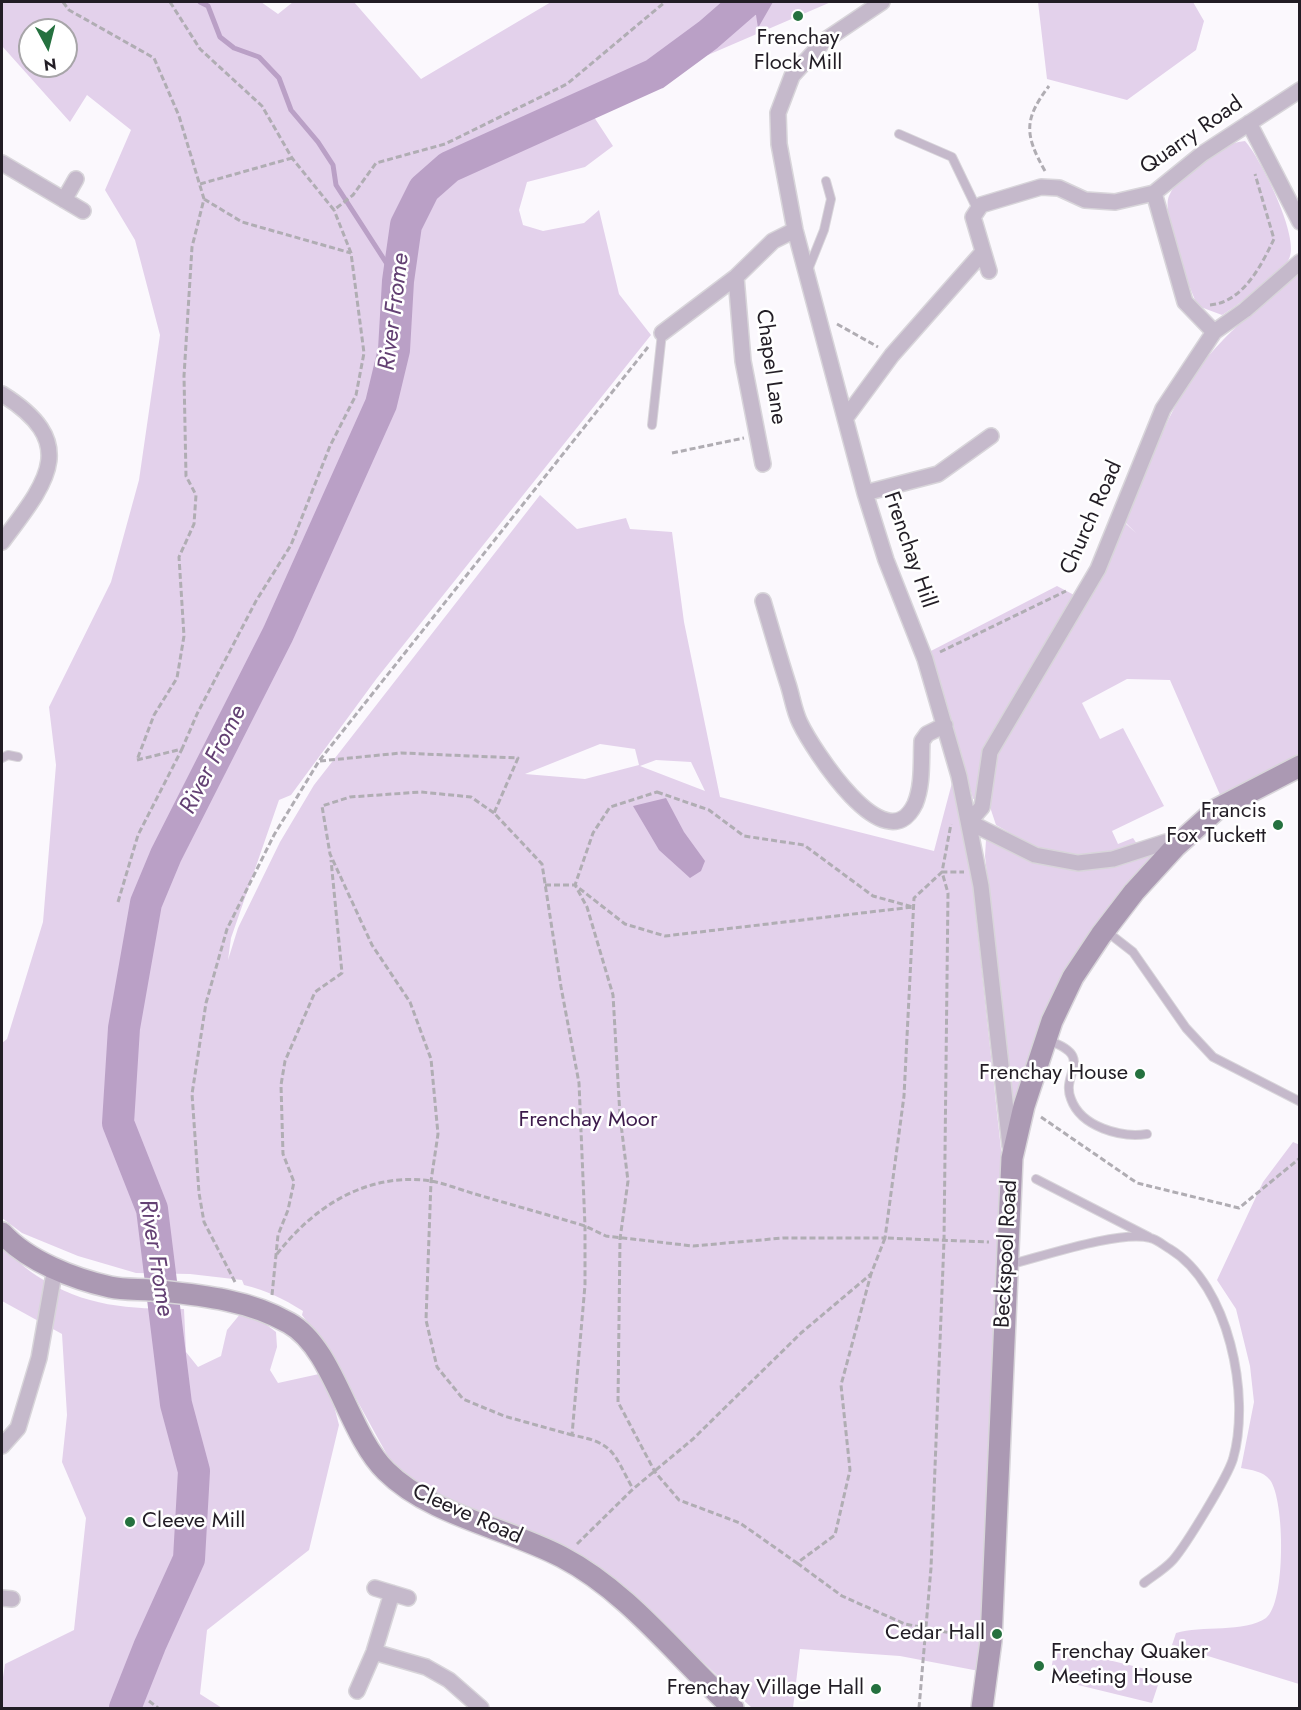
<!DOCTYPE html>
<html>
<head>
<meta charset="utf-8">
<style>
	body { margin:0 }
	#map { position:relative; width:1301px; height:1710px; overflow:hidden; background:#fbf8fd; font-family:Jost,sans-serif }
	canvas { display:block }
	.frame { position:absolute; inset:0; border:3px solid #221d25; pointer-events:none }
	.north { position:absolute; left:18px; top:18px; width:60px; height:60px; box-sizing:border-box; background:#fff; border:2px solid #a7a5a8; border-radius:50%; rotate:173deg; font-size:16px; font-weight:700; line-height:24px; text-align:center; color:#221d25 }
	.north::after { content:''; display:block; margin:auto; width:21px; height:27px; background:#25713f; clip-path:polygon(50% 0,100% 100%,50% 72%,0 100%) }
</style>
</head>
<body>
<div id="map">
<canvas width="1301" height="1710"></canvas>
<div class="frame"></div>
<div class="north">N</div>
</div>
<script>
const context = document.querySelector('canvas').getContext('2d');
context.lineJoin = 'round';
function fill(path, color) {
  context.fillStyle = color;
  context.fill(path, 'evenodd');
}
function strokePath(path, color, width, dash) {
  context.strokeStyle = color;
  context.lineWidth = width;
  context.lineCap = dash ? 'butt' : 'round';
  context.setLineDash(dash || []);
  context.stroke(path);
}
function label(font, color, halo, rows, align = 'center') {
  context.font = font + ' Jost,sans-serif';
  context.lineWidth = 5;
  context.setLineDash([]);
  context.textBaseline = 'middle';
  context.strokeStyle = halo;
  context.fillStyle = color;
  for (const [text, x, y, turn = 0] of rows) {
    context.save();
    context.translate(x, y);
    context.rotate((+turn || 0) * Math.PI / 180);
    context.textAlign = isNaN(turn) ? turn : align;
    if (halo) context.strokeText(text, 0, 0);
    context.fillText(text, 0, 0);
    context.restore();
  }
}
fill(new Path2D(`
	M2,2H261L278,14L293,2H354L421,79L551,2H831L694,61L594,117L613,146L585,167L527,182L519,210L523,225L543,231L584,223L599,210L619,294L651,335L377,678L291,795L279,800L231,938L228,960L238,928L280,842L314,785L540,495L577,529L626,518L630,529L672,532L684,622L720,797L934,851L953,779L969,852L1003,1168L979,1671L900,1656L800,1649L793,1708H752L627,1591L455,1506L396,1471L333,1357L302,1315L303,1311C282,1298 268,1291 244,1285L242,1280L190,1274L136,1273L78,1256L22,1233L2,1218V1043L7,1039L43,922L56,765L49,707L111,582L139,480L160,335L135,240L105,190L131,130L87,95L70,122L2,46ZM30,30H66V66H30ZM600,744L635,749L639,765L585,779L525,774ZM656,760L691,762L705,791L640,766Z
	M1038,2H1193L1204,21L1196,50L1127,100L1047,79Z
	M1245,141C1260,157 1301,239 1289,259C1282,272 1236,307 1222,315L1198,306C1189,288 1161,212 1169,196C1175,181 1189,173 1201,164C1215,152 1227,143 1245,141Z
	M1299,272V755L1221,797L1170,680L1127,679L1082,703L1100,739L1123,728L1164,806L1112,831L1118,844L1133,838L1139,847L1079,857L1038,849L996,825L989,804L998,751L1125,523L1137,534L1125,522C1148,469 1168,406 1205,360C1232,327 1267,300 1299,272Z
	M1057,586L1076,596L993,733L982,758L978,798L973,799L953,727L927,653Z
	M994,838L1036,860L1151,854L1153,858L1128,886L1019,1101H1012L985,856L986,840Z
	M1293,1142L1300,1145L1299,1684L1172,1645L1176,1633C1201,1625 1245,1633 1266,1618C1286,1603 1285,1500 1270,1480C1263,1471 1251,1470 1241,1468L1254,1402L1250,1366L1236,1309L1217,1280L1263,1182Z
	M2,1246C13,1256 24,1268 37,1276C85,1307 129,1309 184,1309L186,1352L198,1367L221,1356L227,1330L241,1313L263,1322L276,1332L277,1347L270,1370L278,1383L319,1374L333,1402L339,1425L309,1550L207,1630L200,1694L222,1708H2V1684L5,1664L74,1630L86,1518L62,1462L67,1415L62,1334L2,1301Z
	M1055,1647L1162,1673L1152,1703L1074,1684L1075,1680L1050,1676Z`), '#e3d1eb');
fill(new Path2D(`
	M735,2H773L758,28L756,15Z
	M666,798L684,832L705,861L701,871L690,878L659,850L633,806Z`), '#baa0c6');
strokePath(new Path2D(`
	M200,2L208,6L220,37L234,48L259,57L279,78L291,110L318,142L333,165L336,185L398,281`), '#baa0c6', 5);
strokePath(new Path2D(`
	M125,1708L150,1645L189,1559L194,1471L176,1404L152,1209L118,1123L124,1028L146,903L166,855L278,634L381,404L394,350L398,281L406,225L424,189L449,167L655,74L708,35L746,2`), '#baa0c6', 32);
const lane = new Path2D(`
	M899,134L952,157L977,209
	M808,270L824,230L831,199L826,181
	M652,425L662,333
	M2,758L8,755L18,757
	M1106,931L1133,952L1186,1028L1213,1057L1299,1101
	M1047,1040C1097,1057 1060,1073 1071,1099C1081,1127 1121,1138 1147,1134
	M1036,1179L1149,1237
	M1008,1265C1041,1257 1119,1230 1150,1238C1157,1239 1164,1246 1170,1249C1229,1285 1251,1396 1233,1459C1227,1478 1186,1545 1173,1560C1165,1569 1153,1576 1144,1583`);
const street = new Path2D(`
	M882,2L824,41L792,76L778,113L779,144L795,230L865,493L886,560L925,659L959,776L981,886L1010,1146
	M1249,123L1300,222
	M2,163L83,211
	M1154,193L1185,302L1214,332
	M64,200L76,179
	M989,271L973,217L981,205L1041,187L1059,188L1085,200L1115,202L1154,193L1202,154L1300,90
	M736,277L743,361L763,464
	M662,333L736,277L773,241L795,230
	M2,394C82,444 45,484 2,542
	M847,416L892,355L983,252
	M865,493L938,474L991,436
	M763,601C771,628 779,656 788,684C792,696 794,711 800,723C812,748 886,865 915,804C923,785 921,761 922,741L927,734L945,725
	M969,822L982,807L990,752L1098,569L1163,409L1214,332L1245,310L1300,262
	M969,822L1035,855L1078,863L1113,859L1166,842L1176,846
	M2,1446L18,1428L39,1358L55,1268
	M375,1588L408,1598
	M2,1598L12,1599
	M374,1652L426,1667L449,1680L481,1708
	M357,1691L374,1652L392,1593`);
const secondary = new Path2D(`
	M2,1233C27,1261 74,1279 110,1287C123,1290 138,1289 152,1290C198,1295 247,1299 289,1323C334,1348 348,1434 386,1471C430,1515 507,1528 562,1557C629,1592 678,1658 733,1708
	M982,1708L991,1641L1012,1158L1024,1106L1052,1021L1073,977L1101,935L1134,892L1176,846L1217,809L1300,766`);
strokePath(lane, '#d8d5da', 10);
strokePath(street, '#d8d5da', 18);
strokePath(secondary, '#d8d5da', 24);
strokePath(new Path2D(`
	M63,2L69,10L154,58L179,116L204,199L192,247L184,376L186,476L196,495L194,524L179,557L184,636L177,678L154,715L137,760
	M170,2L200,49L262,106L292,158L334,210L353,195L376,163L445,144L567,84L665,2
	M1045,171C1024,134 1024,119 1049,86
	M200,184L292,158
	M204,199L242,222L351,253
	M1210,305C1243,302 1261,266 1274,239L1255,174
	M837,324L878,347
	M672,453L744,438
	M940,652L1066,591
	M137,760L182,749L197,714L256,601L291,545L330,446L356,395L364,353L351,253L334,210
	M320,761L401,753L518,758L494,813L542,864L561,987L579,1083L585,1226V1285L572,1435C615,1443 613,1453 633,1489
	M657,792L709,810L744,836L804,845L873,896L913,907L665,936L625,924L575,885L593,833L610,807Z
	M494,813L471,797L421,792L350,797L322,806L330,854L372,945L410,1002L431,1059L438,1134L431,1181L426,1320L437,1367L463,1399L504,1416L572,1435
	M545,885H575L587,907L613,995L620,1116L628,1181L620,1239L618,1402L655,1472L679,1500L740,1523L797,1563L835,1535L850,1470L841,1385L871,1274
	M118,902L138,835L182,749
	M1041,1117L1137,1183L1239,1208L1300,1158
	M277,1254C312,1209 362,1175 422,1180C439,1181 458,1189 475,1194C512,1205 549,1215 585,1226L606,1236L693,1246L783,1238H885L904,1096L914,898L942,872L951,824
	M235,1282L204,1222L199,1193L192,1094L206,1003L227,929L274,835L319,761L648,347
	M272,1295L278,1235L288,1210L294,1182L283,1154L281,1085L285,1061L315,992L342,973L331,860
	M577,1544L633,1489L693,1439L801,1333L871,1274L885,1238L989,1242
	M797,1563L842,1596L905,1624L971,1637
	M149,1701L158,1708
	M919,1708L931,1568L944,1241L948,893L942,872H964`), '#b0adb3', 3, [6, 3]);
strokePath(lane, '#c5b9cb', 8);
strokePath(street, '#c5b9cb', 15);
strokePath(secondary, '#ab99b3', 21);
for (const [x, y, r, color] of [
	[798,16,6,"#25713f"],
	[1278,825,6,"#25713f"],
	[1140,1074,6,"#25713f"],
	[130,1522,6,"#25713f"],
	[997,1634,6,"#25713f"],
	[1039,1666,6,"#25713f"],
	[876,1689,6,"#25713f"]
]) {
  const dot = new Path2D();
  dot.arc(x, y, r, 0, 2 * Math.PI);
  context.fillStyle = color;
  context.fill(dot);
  strokePath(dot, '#fff', 2);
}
label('22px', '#221d25', '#fff', [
	["Frenchay",798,39,"center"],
	["Flock Mill",798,64,"center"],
	["Francis",1266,812],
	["Fox Tuckett",1266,837],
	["Frenchay House",1128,1074],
	["Cleeve Mill",142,1522,"left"],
	["Cedar Hall",985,1634],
	["Frenchay Quaker",1051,1653,"left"],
	["Meeting House",1051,1678,"left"],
	["Frenchay Village Hall",864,1689]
], 'right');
label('22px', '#221d25', '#fff', [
	["Quarry Road",1192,136,-35],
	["Chapel Lane",770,367,82],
	["Church Road",1092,518,-66],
	["Frenchay Hill",909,550,71],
	["Beckspool Road",1007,1254,-87],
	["Cleeve Road",467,1515,24]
]);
label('22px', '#3c1a4b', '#fff', [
	["Frenchay Moor",588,1121]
]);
label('italic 24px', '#634073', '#fff', [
	["River Frome",395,312,-83],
	["River Frome",214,760,-63],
	["River Frome",155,1258,81]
]);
</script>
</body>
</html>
